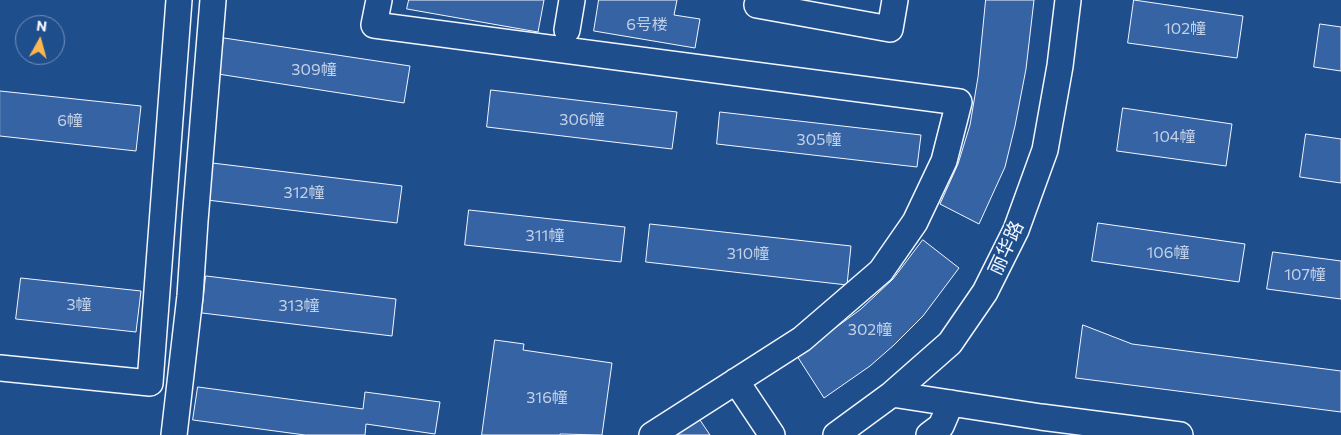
<!DOCTYPE html>
<html>
<head>
<meta charset="utf-8">
<style>
	body { margin:0 }
	#map { position:relative; width:1341px; height:435px; overflow:hidden; background:#1f4e8c; font-family:Commissioner,sans-serif }
	canvas { display:block }
	.north { position:absolute; left:15px; top:15px; width:50px; height:50px; box-sizing:border-box; background:#1f4e8c; border:1px solid #7391ba; border-radius:50%; rotate:7deg; font-size:14px; font-weight:700; line-height:20px; text-align:center; color:#f2f6ff }
	.north::after { content:''; display:block; margin:auto; width:18px; height:22px; background:#ffb74d; clip-path:polygon(50% 0,100% 100%,50% 72%,0 100%) }
</style>
</head>
<body>
<div id="map">
<canvas width="1341" height="435"></canvas>
<div class="north">N</div>
</div>
<script>
const context = document.querySelector('canvas').getContext('2d');
context.lineJoin = 'round';
function fill(path, color) {
  context.fillStyle = color;
  context.fill(path, 'evenodd');
}
function strokePath(path, color, width, dash) {
  context.strokeStyle = color;
  context.lineWidth = width;
  context.lineCap = dash ? 'butt' : 'round';
  context.setLineDash(dash || []);
  context.stroke(path);
}
function label(font, color, halo, rows, align = 'center') {
  context.font = font + ' Commissioner,"Noto Sans SC",sans-serif';
  context.lineWidth = 4;
  context.setLineDash([]);
  context.textBaseline = 'middle';
  context.strokeStyle = halo;
  context.fillStyle = color;
  for (const [text, x, y, turn = 0] of rows) {
    context.save();
    context.translate(x, y);
    context.rotate((+turn || 0) * Math.PI / 180);
    context.textAlign = isNaN(turn) ? turn : align;
    if (halo) context.strokeText(text, 0, 0);
    context.fillText(text, 0, 0);
    context.restore();
  }
}
const building = new Path2D(`
	M409,0H544L538,32L407,9Z
	M599,0H677L674,15L700,19L695,48L594,31Z
	M986,0H1034L1026,69L1015,126L1005,167L979,224L940,204L958,164L970,125L978,77Z
	M1134,0L1243,16L1237,58L1128,43Z
	M1320,24L1341,27V71L1314,67Z
	M224,38L410,66L404,103L218,74Z
	M491,90L677,112L672,149L487,127Z
	M0,91L141,106L136,151L0,136Z
	M1123,108L1232,124L1226,166L1117,151Z
	M720,112L921,135L917,167L717,144Z
	M1306,134L1341,139V183L1300,177Z
	M212,163L402,186L397,223L207,200Z
	M469,210L625,227L621,262L465,245Z
	M1098,223L1245,244L1239,282L1092,261Z
	M650,224L851,246L847,285L646,262Z
	M923,240L959,268L923,316L894,345L870,366L824,398L797,356L861,309L893,279Z
	M1273,252L1341,261V299L1267,289Z
	M206,276L396,299L392,336L202,313Z
	M21,278L141,291L136,332L16,319Z
	M1083,325L1132,344L1341,371V412L1076,378Z
	M495,340L524,344L523,350L612,363L602,435L560,434V435H482Z
	M198,387L363,409L365,392L440,402L435,434L366,424L365,435H305L193,420Z
	M700,420L710,435H676Z`);
fill(building, '#3563a3');
strokePath(building, '#f2f6ff', 1);
const minor = new Path2D(`
	M379,0L374,25L959,102L944,161L915,222L881,271L802,339L652,435
	M757,5L890,29L895,0
	M567,30L572,0
	M0,368L150,383L179,0
	M736,381L772,435
	M892,394L1041,417L1180,435
	M174,435L190,296L195,221L213,0
	M836,435L892,394L950,343L985,292L1016,230L1045,150L1060,66L1068,0
	M929,435L941,426L951,403`);
strokePath(minor, '#f2f6ff', 28);
strokePath(minor, '#1f4e8c', 25);
label('16px', '#c3d1e8', null, [
	["6号楼",647,25],
	["102幢",1185,29],
	["309幢",314,70],
	["306幢",582,120],
	["6幢",70,121],
	["104幢",1174,137],
	["305幢",819,140],
	["312幢",304,193],
	["311幢",545,236],
	["106幢",1168,253],
	["310幢",748,254],
	["107幢",1305,275],
	["3幢",79,305],
	["313幢",299,306],
	["302幢",870,330],
	["316幢",547,398]
]);
label('19px', '#f2f6ff', '#1f4e8c', [
	["丽华路",1006,248,-65]
]);
</script>
</body>
</html>
